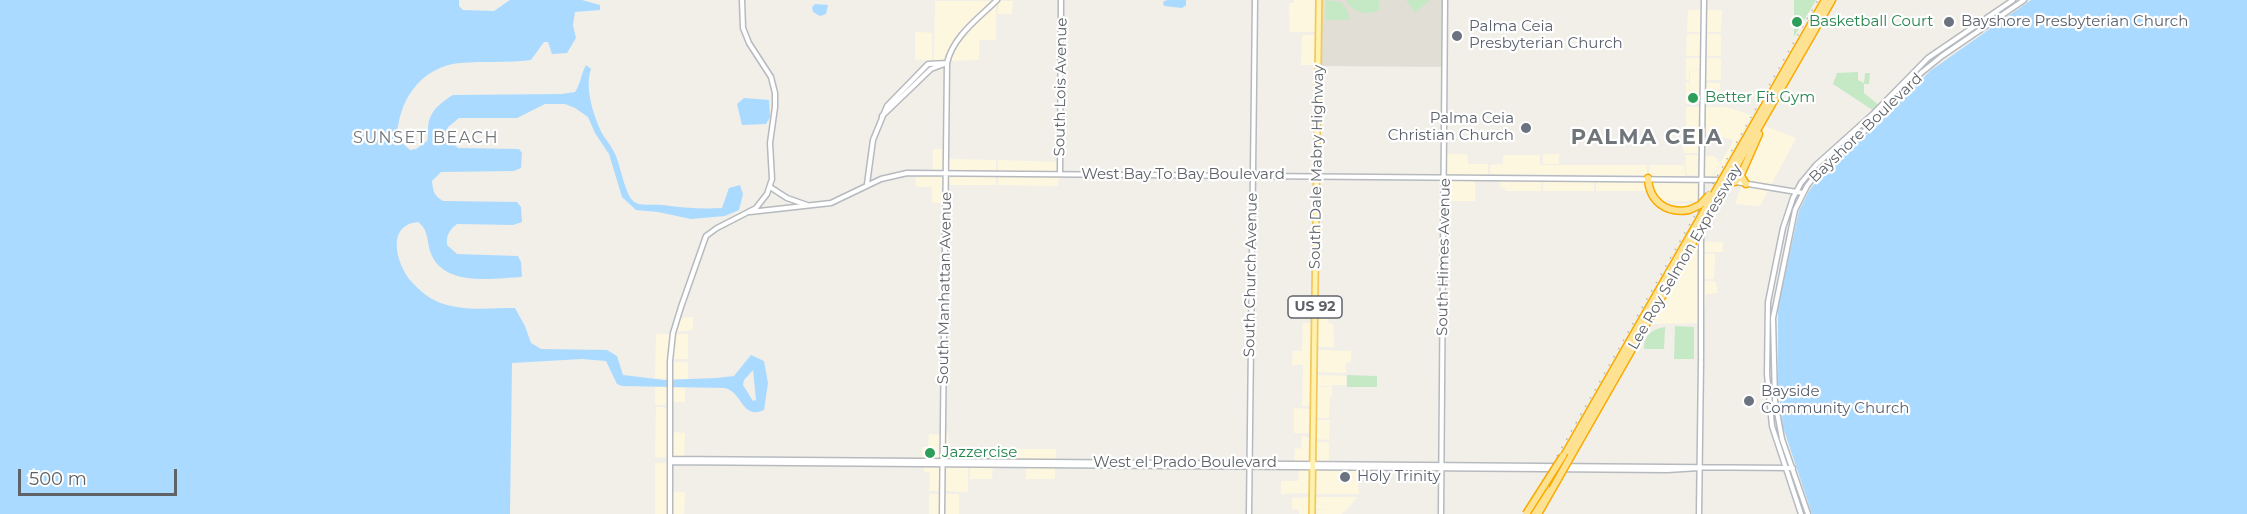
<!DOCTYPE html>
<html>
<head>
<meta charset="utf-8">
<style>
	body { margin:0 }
	#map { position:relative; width:2247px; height:514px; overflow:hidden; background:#f1efe8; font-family:Montserrat,sans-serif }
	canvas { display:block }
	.scale { position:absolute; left:18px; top:469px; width:159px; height:27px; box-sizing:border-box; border:3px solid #5f6368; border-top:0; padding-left:8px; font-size:18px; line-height:21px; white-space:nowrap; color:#5f6368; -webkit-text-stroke:4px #fff; paint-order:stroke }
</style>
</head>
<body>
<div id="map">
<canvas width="2247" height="514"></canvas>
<div class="scale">500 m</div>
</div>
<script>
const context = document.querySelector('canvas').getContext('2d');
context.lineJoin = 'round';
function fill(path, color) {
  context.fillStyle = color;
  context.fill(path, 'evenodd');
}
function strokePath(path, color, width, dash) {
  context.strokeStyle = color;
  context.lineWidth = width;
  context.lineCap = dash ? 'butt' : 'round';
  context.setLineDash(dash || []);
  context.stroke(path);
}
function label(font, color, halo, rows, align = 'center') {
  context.font = font + ' Montserrat,sans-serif';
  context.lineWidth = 4.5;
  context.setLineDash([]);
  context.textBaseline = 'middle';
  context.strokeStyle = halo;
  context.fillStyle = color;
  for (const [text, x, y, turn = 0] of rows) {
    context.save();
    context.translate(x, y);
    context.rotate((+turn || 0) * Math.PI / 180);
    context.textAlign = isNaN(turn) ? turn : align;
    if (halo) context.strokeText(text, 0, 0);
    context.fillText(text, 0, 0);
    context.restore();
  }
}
fill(new Path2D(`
	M1294,0H1315V32H1290L1289,3H1294Z
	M935,1H994L953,42L945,61H934Z
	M998,1H1013L1012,14H998Z
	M996,3V40H979V60L948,61L955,43Z
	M1688,10H1703V32H1687Z
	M1705,10H1722L1721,32H1705Z
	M915,32L932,33V61L915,60Z
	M1687,34H1703L1702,56H1686Z
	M1705,34H1721V56H1704Z
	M1302,35H1318L1317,65H1301Z
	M1686,58H1702L1701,69L1689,70V80H1686Z
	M1704,58H1721V80H1704Z
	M1690,70H1701V83H1720V102L1706,103L1705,93H1690Z
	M1686,82H1689V94H1702V104H1686Z
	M1686,107H1702L1701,128H1686Z
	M1704,107H1726L1752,115L1717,178L1703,177H1713L1721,163L1720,161L1722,160L1734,140L1706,133L1703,129Z
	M1765,126L1796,138L1770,187L1747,183L1744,181Z
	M1680,131H1701V153H1684Z
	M933,149H946L945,171L933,172Z
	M1446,154H1467L1468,164H1488V176H1446Z
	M1543,154H1559V164H1561H1543Z
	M1503,155H1540V165H1647V175L1490,174V165L1503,164Z
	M1684,155L1685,176L1701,177H1649V165H1684Z
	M1686,155L1714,156L1720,163L1712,176L1686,175Z
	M948,159L996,160V172L947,171Z
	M998,160L1059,162V173L998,172Z
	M915,174H945V203H932V187H916Z
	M947,174L996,175V185H947Z
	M998,175H1059L1058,186L998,185Z
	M1446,178H1475V201H1446Z
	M1500,178L1541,179V191H1505V188L1500,187Z
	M1543,179H1594V191H1543Z
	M1596,179H1647L1649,191H1596Z
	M1654,179L1701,180L1700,201H1669L1667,199L1665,201L1669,204H1700L1678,210L1658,202L1650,184Z
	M1742,185L1769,189L1760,206L1735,204Z
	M1702,242H1723V252H1702Z
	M1694,244L1699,245V323L1648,324Z
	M1702,254H1715L1714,279H1702Z
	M1702,281H1715L1718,293L1706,294L1705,307H1702Z
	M1317,309H1328V323L1333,324L1334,347H1317Z
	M693,317V330L674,332L679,318Z
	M1303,323H1312L1311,406H1302L1303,365H1292L1293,351H1302Z
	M656,334H672L669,379L655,378Z
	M674,334H688V359H671Z
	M1318,350L1351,351V362L1346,363V373L1318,372Z
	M671,362H688V379H671Z
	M1315,375L1346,376V385H1332V397H1330V386H1316Z
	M655,387H668L669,403L666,405H655Z
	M1316,387H1330L1329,418H1316Z
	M671,388H685V402H672Z
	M656,407L669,408V458L655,457Z
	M1294,408L1311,409V433H1294Z
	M1315,420H1330L1329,440L1316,439Z
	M671,432L685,433L684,458H671Z
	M944,433H948L949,449H993V460L944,459Z
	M929,434L940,435V458L922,460V447H928Z
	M1302,436L1310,438V460L1308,463H1294L1295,448L1301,449Z
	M1316,442H1329V463H1316Z
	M995,449H1056V460H995Z
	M655,463H669L668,514H655Z
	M923,466H942V491H929L930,473L924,472Z
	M944,466H968V492L944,491Z
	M970,466H993L992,479H970Z
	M1026,467H1055V479H1026Z
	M1299,469H1307L1310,472L1309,493L1281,494V481H1298Z
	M1314,469H1357L1359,494H1313Z
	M671,492H685L684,514H671Z
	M929,494H941V514H929Z
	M944,494H959V514H943Z
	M1292,496L1311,497V514H1309V507L1308,514H1299V510L1292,509V498L1309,497Z
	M1313,497H1358L1342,514H1317V510H1328L1317,509L1316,514H1313Z`), '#fef7e0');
fill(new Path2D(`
	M1322,0H1443L1444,67L1321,66Z`), '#e1ded6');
fill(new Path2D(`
	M1326,0L1341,2L1348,12L1349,20H1326Z
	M1346,0H1379V10C1366,16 1353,13 1346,0Z
	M1406,0H1430L1415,13Z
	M1794,0H1816L1794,37Z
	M1858,72V80L1864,83L1865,73H1870L1869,84H1864V93L1879,105L1874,111L1833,84L1837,73Z
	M1675,326L1694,327V359H1674Z
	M1665,327L1664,349H1644C1644,335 1652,329 1665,327Z
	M1347,375L1377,376V387H1347Z`), '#c5e8c5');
fill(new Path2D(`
	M0,0H459V6L463,10L494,11L510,0H582L600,5V10L575,12L573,25L576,38L567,53L552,54L548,42H544L531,60C507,63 483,61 460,63C420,67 398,101 397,138L410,150L416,149L427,141C429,135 427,128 429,121C432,109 443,101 453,95L562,94L575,92C581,83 581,74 586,65L591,69C584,87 594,118 603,135C607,141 612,147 615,154C621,166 625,198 636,203C644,206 655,204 663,205C683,208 702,209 722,208L729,188L740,185L743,194L739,210L725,216L691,219L658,212L636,210L622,197L609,154L595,133L588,117L575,108L565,104H545L517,118H459L448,127L446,132L449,140L458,148L519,149L522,153L521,168L514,171L441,172L432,181C433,191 434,196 443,201L517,202L521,207L522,222L513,225L457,224C449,230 446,236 447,245L457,254L518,256L521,262L522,277C494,278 447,287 432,256C426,243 430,231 418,222C385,225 397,265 411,281C418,289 427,297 436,301C460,312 490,308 515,308L525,326L531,343L541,349L607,350L617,356L623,375L664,380L716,378L734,376L751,355L764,361L768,383L764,410C742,420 743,393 725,388L622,386L617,384L606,361L582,359L512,363L510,514H0ZM753,370L756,400L753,401L743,385L744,380Z
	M1167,0H1186V5L1182,8L1164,6L1163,2Z
	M2031,0H2247V514H1812L1783,427L1778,386V307L1799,211L1809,191L1826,169L1878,125L1930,71Z
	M815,4L828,5L826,14L820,16L813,12L812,7Z
	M744,98L769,100L770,117L766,124L742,125L737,104Z`), '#aadaff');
const secondary = new Path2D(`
	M882,116L931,69L947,63
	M1060,174L1061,0
	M1736,182L1803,193
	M867,184L873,140L887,106L928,64L947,63
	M770,187L787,198L807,205
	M750,212L831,203L881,179L907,173L1722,180
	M1701,215L1704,0
	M1701,359V232
	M670,459L1793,468
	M670,462L1667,470L1699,468
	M670,514V361L673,333L681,307L706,236L717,228L756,208L767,194L772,179L770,143L775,107V93L771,77L749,43L743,28L742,0
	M942,514L947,63C953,36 979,18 997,0
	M1249,514L1255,0
	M1441,514L1445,0
	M1699,514L1701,361
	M1801,514L1772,426L1767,374L1768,302L1783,228L1793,198L1801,183L1816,165L1874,113L1928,58L2013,0
	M1808,514L1782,439L1775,401L1773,318L1795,210L1807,186L1818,172L1878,119L1921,73L1942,56L2024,0`);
const primary = new Path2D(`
	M1312,514L1319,0`);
const highway = new Path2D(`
	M1733,172L1832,0
	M1726,173L1825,0
	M1741,176L1746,184
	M1648,178C1649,201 1666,214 1689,210
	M1735,182L1740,177L1759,134
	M1564,456L1695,227
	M1571,456L1695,239
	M1531,514L1546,488
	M1538,514L1558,479`);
strokePath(secondary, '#b6babf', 7);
strokePath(primary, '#f2c960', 8);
strokePath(highway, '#f9ab00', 9);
strokePath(secondary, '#fff', 4);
strokePath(primary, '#fff2af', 4.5);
strokePath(highway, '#fde293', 6);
strokePath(new Path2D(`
	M1524,514L1818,0`), '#b6b7b8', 1.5, [1.5, 8]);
const highwayBridge = new Path2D(`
	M1689,210L1700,205L1709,195
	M1695,227L1726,173
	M1695,239L1733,172
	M1558,479L1571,456
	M1526,514L1563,456`);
strokePath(highwayBridge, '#f9ab00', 9, []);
strokePath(highwayBridge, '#fde293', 6);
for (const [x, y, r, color] of [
	[1797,22,6,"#2e9e5b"],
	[1949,22,6,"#6b7280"],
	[1457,36,6,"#6b7280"],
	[1693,98,6,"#2e9e5b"],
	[1526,128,6,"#6b7280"],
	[1749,401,6,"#6b7280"],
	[930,453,6,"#2e9e5b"],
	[1345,477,6,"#6b7280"]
]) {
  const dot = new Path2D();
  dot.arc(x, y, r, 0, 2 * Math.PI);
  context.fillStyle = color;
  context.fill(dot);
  strokePath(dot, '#fff', 2);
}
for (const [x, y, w] of [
	[1315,307,54]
]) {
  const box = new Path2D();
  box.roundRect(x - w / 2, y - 11, w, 22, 4.5);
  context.fillStyle = '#fff';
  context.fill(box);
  strokePath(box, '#5f6368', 1.5);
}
label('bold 14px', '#5f6368', null, [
	["US 92",1315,307]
]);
label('15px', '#27864d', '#fff', [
	["Basketball Court",1809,22],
	["Better Fit Gym",1705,98],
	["Jazzercise",942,453]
], 'left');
label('15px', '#5b616d', '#fff', [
	["Bayshore Presbyterian Church",1961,22],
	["Palma Ceia",1469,27],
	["Presbyterian Church",1469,44],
	["Palma Ceia",1514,119,"right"],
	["Christian Church",1514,136,"right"],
	["Bayside",1761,392],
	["Community Church",1761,409],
	["Holy Trinity",1357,477]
], 'left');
label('15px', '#5f6368', '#fff', [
	["South Lois Avenue",1061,87,-89],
	["Bayshore Boulevard",1866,128,-44],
	["South Dale Mabry Highway",1317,167,-89],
	["West Bay To Bay Boulevard",1183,175],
	["South Himes Avenue",1444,257,-89],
	["Lee Roy Selmon Expressway",1685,257,-60],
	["South Church Avenue",1251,275,-89],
	["South Manhattan Avenue",945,288,-89],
	["West el Prado Boulevard",1185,463]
]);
context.letterSpacing = '1.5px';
label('16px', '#70757a', '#fff', [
	["SUNSET BEACH",426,138]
]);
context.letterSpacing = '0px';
context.letterSpacing = '1.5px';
label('bold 21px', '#70757a', '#fff', [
	["PALMA CEIA",1647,138]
]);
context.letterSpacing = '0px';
</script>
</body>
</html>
